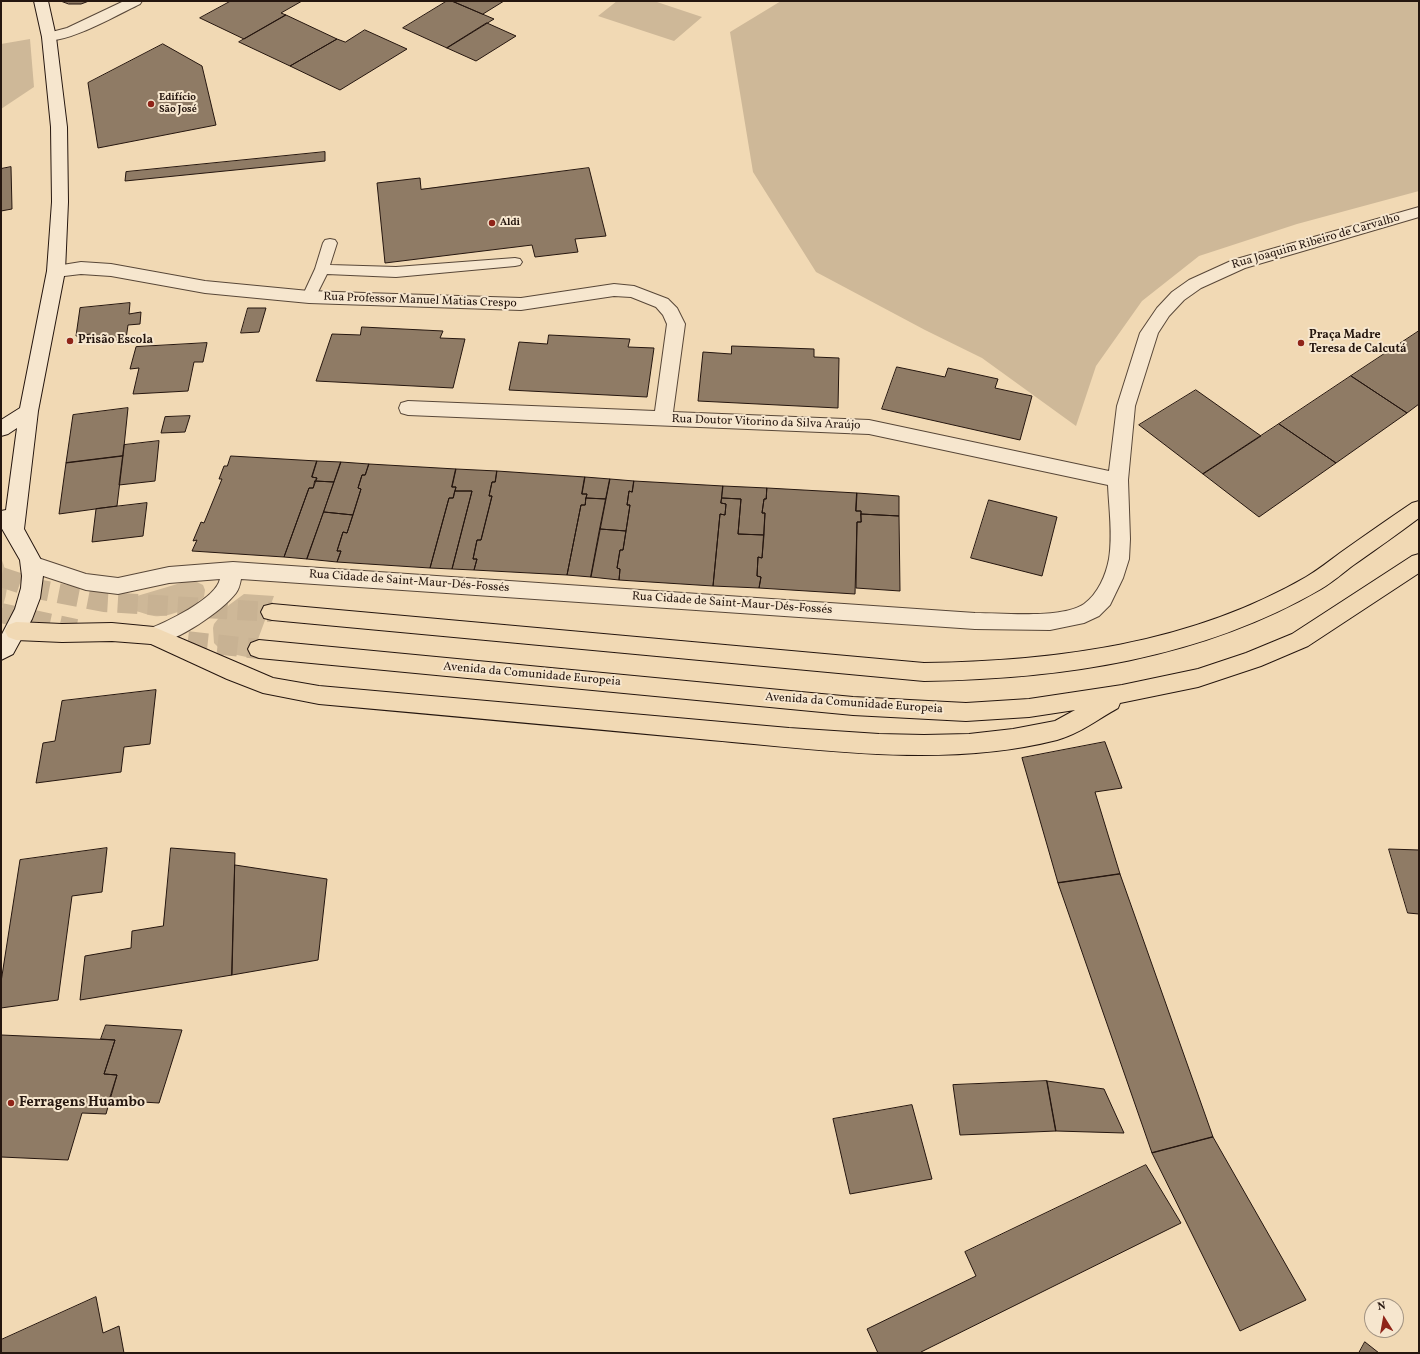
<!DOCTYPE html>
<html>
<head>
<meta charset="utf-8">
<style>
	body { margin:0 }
	#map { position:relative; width:1420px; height:1354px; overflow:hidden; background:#f1d9b4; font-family:Vollkorn,serif }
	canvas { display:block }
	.frame { position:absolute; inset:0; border:2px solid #25160f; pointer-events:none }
	.north { position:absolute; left:1364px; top:1298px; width:40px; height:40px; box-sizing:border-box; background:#f6e6ce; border:1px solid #a29382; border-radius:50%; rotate:349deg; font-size:11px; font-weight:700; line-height:16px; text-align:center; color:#25160f }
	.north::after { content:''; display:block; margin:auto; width:14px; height:18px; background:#8f2418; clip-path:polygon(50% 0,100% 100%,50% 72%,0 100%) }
</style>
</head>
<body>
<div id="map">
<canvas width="1420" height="1354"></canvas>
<div class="frame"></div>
<div class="north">N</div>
</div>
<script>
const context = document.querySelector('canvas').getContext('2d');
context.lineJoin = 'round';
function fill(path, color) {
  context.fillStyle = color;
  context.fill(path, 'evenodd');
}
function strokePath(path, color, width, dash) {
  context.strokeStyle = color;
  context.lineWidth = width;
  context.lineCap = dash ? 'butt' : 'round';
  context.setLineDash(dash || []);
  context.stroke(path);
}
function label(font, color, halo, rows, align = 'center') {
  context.font = font + ' Vollkorn,serif';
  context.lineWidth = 4;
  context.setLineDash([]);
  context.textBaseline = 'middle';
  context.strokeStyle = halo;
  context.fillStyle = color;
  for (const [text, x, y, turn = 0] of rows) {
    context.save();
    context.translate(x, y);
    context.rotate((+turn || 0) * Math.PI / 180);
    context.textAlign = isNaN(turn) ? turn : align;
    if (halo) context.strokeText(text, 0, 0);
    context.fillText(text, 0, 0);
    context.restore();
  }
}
fill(new Path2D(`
	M617,1H654L702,17L674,41L598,16Z
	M781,1H1419V191L1297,224L1199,256L1142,301L1096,366L1076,426L982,358L925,330L816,272L753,172L730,32Z
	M30,39L34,87L1,109V44Z
	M1,558C9,576 9,592 1,610Z
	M195,581L203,585L205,590L204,597C192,607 170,618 154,616C147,615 141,612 135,611L137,596L184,582Z
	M244,594L274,596L251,658L228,653L221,650L214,643L213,628L214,624L229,605Z`), '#ceb898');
const building = new Path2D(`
	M61,1H89L81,4H69Z
	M231,1H302L281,13L286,15L244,39L200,18Z
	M447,1H452L494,19L447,48L403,28Z
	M452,1H504L483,14Z
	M286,15L337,39L290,66L239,42Z
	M487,23L516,36L476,61L447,48Z
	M365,30L407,49L340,90L290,66L337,39L345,42Z
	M163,44L202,66L216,125L98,148L88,83Z
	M325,152V161L125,181L126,172Z
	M11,167L12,209L1,211V169Z
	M589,168L606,236L575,239L578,252L535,257L532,245L385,263L377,183L420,178L421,189Z
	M130,303L129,314L141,312L140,324L128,325L126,339L90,343L91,334L76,336L80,308Z
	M248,308H266L259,332L241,333Z
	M362,327L443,331L440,338L465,339L453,388L316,381L332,334L360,335Z
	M1419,331V404L1407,413L1351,376Z
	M549,335L630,339L628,347L654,348L647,397L509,390L519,342L547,344Z
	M207,343L203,362H194L188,391L133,394L139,368L130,369L136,347Z
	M732,346L814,349V357L839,358L838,408L698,401L703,352L731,354Z
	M897,367L945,377L948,368L998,379L995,388L1032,396L1020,440L882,409Z
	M1351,376L1407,413L1336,463L1279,424Z
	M1196,390L1261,436L1203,474L1139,425Z
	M128,408L123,456L66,463L73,415Z
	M190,416L185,432L161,433L165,417Z
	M1279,424L1336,463L1259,517L1203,474Z
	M159,441L155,481L119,485L124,445Z
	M123,456L117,506L59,514L66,463Z
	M231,456L317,461L312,477L317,478L313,488H309L284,557L192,551L197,540L193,541L201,522L204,523L222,479H219L224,466H227Z
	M317,461L341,462L334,482L315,481L317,478L312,477Z
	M341,462L369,464L365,475H362L358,488L361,489L353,515L324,512Z
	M369,464L456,469L452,487H456L453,498H449L430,568L337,562L341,551H337L343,532L347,533L361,489L358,488L362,475H365Z
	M456,469L497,471L495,482H492L489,496H492L481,540H477L473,559H477L474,570L452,569L472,491H455L456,487H452Z
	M497,471L585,477L582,494H587L586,498L585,505H581L567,575L474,570L477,559H473L477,540H481L492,496H489L492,482H495Z
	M585,477L610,479L606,499L586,498L587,494H582Z
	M610,479L634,481L632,492L629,491L627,505H630L626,531L600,529Z
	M315,481L334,482L307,559L284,557L309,488H313Z
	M634,481L723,486L721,503L726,504L725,515L720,514L713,586L619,580L620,569L617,568L620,550H623L630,505H627L629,491L632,492Z
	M723,486L767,488L766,499H764L762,513H765L764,535L738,534L741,499L722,498Z
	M767,488L857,493L856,511H861V522H857L855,594L759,588L761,577L757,576L758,557L762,558L765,513H762L764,499H766Z
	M455,491H472L452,569L430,568L449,498H453Z
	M857,493L899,496V516L861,514V511H856Z
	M586,498L606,499L591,577L567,575L581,505H585Z
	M722,498L741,499L738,534L764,535L762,558L758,557L757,576L761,577L759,588L713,586L720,514L725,515L726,504L721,503Z
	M989,500L1057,517L1042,576L971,558Z
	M147,503L143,536L92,542L96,509Z
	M324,512L353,515L347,533L343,532L337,551H341L337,562L307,559Z
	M861,514L899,516L900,591L856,588L857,522H861Z
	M600,529L626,531L623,550H620L617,568L620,569L619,580L591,577Z
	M156,690L150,744L124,747L121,772L36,783L43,743L55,741L62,701Z
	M1105,742L1122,788L1095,792L1120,874L1058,883L1022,758Z
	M107,848L102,892L72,896L58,1000L1,1008V982L20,860Z
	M171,848L235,853L232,975L80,1000L85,956L131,948L132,931L163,926Z
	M1389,849L1419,850V914L1408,913Z
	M235,865L327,879L318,960L232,975Z
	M1120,874L1213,1137L1152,1153L1058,883Z
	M106,1025L182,1030L159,1103L109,1100L117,1075L104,1074L115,1040L101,1039Z
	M1,1035L115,1040L104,1074L117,1075L106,1114L82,1113L68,1160L1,1157Z
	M1047,1081L1056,1131L960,1135L953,1085Z
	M1047,1081L1104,1089L1124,1133L1056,1131Z
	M912,1105L932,1179L850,1194L833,1119Z
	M1213,1137L1306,1300L1240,1331L1152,1153Z
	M1146,1165L1181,1223L921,1352L922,1353H878L867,1329L976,1276L965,1252Z
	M96,1297L103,1333L119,1326L124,1353H1V1340Z
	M1365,1342L1379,1353H1359Z`);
fill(building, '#8f7b65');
strokePath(building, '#25160f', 1);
strokePath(new Path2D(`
	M1,577L37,589L104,602L272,612
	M1,613L76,629
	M158,638L259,649`), '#c8b293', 20, [20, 10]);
const service = new Path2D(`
	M330,239L335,240L337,243L330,265L396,267L515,258L520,259L522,262L520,265L515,266L396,277L327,274L314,300L309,302L304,300L302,297L315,269L323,243L325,240Z`);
const minor = new Path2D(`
	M1419,207V217L1245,268L1201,288L1184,300L1169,316L1158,333L1135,406L1128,480L1130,539L1129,559L1123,578L1110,605L1099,616L1084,623L1050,630L975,629L241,579C240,584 239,589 236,593C222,611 178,641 155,644C152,645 149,643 146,642L143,636L146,630C165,623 216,599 220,579L169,583L118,594L86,590L25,570L22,564L25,558L32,556L86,574L118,578L169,567L233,562L975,613C1003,613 1062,619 1084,604C1098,594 1106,575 1109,559C1113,535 1109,509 1108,485L869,434L408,415L401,413L399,408L401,403L408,401L655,411L667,324L663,315L656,307L631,297L614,296L521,310L309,303L205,293L111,276L81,274L56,277L50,275L47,271L50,267L81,262L111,264L205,281L309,291L365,293L521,298L614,284L634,286L668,299L677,308L685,324L673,412L869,420L1109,471L1117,406L1140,333L1157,308L1172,292L1189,280L1233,260Z`);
const tertiary = new Path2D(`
	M124,1H142L140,4C119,14 65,45 44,40L42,37L44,34L67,28Z`);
const secondary = new Path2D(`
	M34,1H48L56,37L67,127L68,202L65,271L38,411L24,529L41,560L43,576L40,598L32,619L13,654L1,660V636L15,609L21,588L22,576L20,560L1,527V511L6,510L17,428L8,434L1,436V420L20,408L47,271L52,202L51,127L42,37Z`);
const primary = new Path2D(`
	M1419,501V518C1398,534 1376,549 1355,564C1344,572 1333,582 1321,589C1201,659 1061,679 924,681L272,620L264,618L261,612L264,606L272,604L924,663C1056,661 1190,644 1306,577C1318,570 1329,561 1340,553C1364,536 1388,519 1412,503Z
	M1419,554V573L1308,646L1261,666L1198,687L1120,703L1118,708C1098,719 1079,734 1057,740C944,769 815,749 700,739C573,727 446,715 319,704L263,693L227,679L151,644L112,641L62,642L16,640L8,637L5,631L8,625L16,622L62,624L112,623L154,627L273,678L319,686L789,728L879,734L924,735L969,734L1013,729L1055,721L1075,710L1029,717L966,721L853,715L259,658L251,655L248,649L251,643L259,640L853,697L966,703L1029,699L1122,685L1198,669L1246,653L1292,634L1412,556Z`);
strokePath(service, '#584738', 2);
strokePath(minor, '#584738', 2);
strokePath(tertiary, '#584738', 2);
strokePath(secondary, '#25160f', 2);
strokePath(primary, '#25160f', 2);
fill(service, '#f6e6ce');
fill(minor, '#f6e6ce');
fill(tertiary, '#f6e6ce');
fill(secondary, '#f6e6ce');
fill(primary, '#f1d9b4');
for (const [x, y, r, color] of [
	[151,104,4,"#8f2418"],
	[492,223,4,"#8f2418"],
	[70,341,4,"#8f2418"],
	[1301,343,4,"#8f2418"],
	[11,1103,4,"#8f2418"]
]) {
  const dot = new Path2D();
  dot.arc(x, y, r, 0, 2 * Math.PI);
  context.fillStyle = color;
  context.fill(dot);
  strokePath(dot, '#f6e6ce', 1.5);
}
label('bold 10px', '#25160f', '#f6e6ce', [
	["Edifício",159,98],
	["São José",159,110],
	["Aldi",500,223]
], 'left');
label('12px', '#25160f', '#f6e6ce', [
	["Rua Joaquim Ribeiro de Carvalho",1316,242,-16],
	["Rua Professor Manuel Matias Crespo",420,301,2],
	["Rua Doutor Vitorino da Silva Araújo",766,423,2],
	["Rua Cidade de Saint-Maur-Dés-Fossés",409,582,4],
	["Rua Cidade de Saint-Maur-Dés-Fossés",732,604,4],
	["Avenida da Comunidade Europeia",532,675,5],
	["Avenida da Comunidade Europeia",854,704,4]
]);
label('bold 12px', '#25160f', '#f6e6ce', [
	["Praça Madre",1309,336],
	["Teresa de Calcutá",1309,350],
	["Prisão Escola",78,341]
], 'left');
label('bold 14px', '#25160f', '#f6e6ce', [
	["Ferragens Huambo",19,1103]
], 'left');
</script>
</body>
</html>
